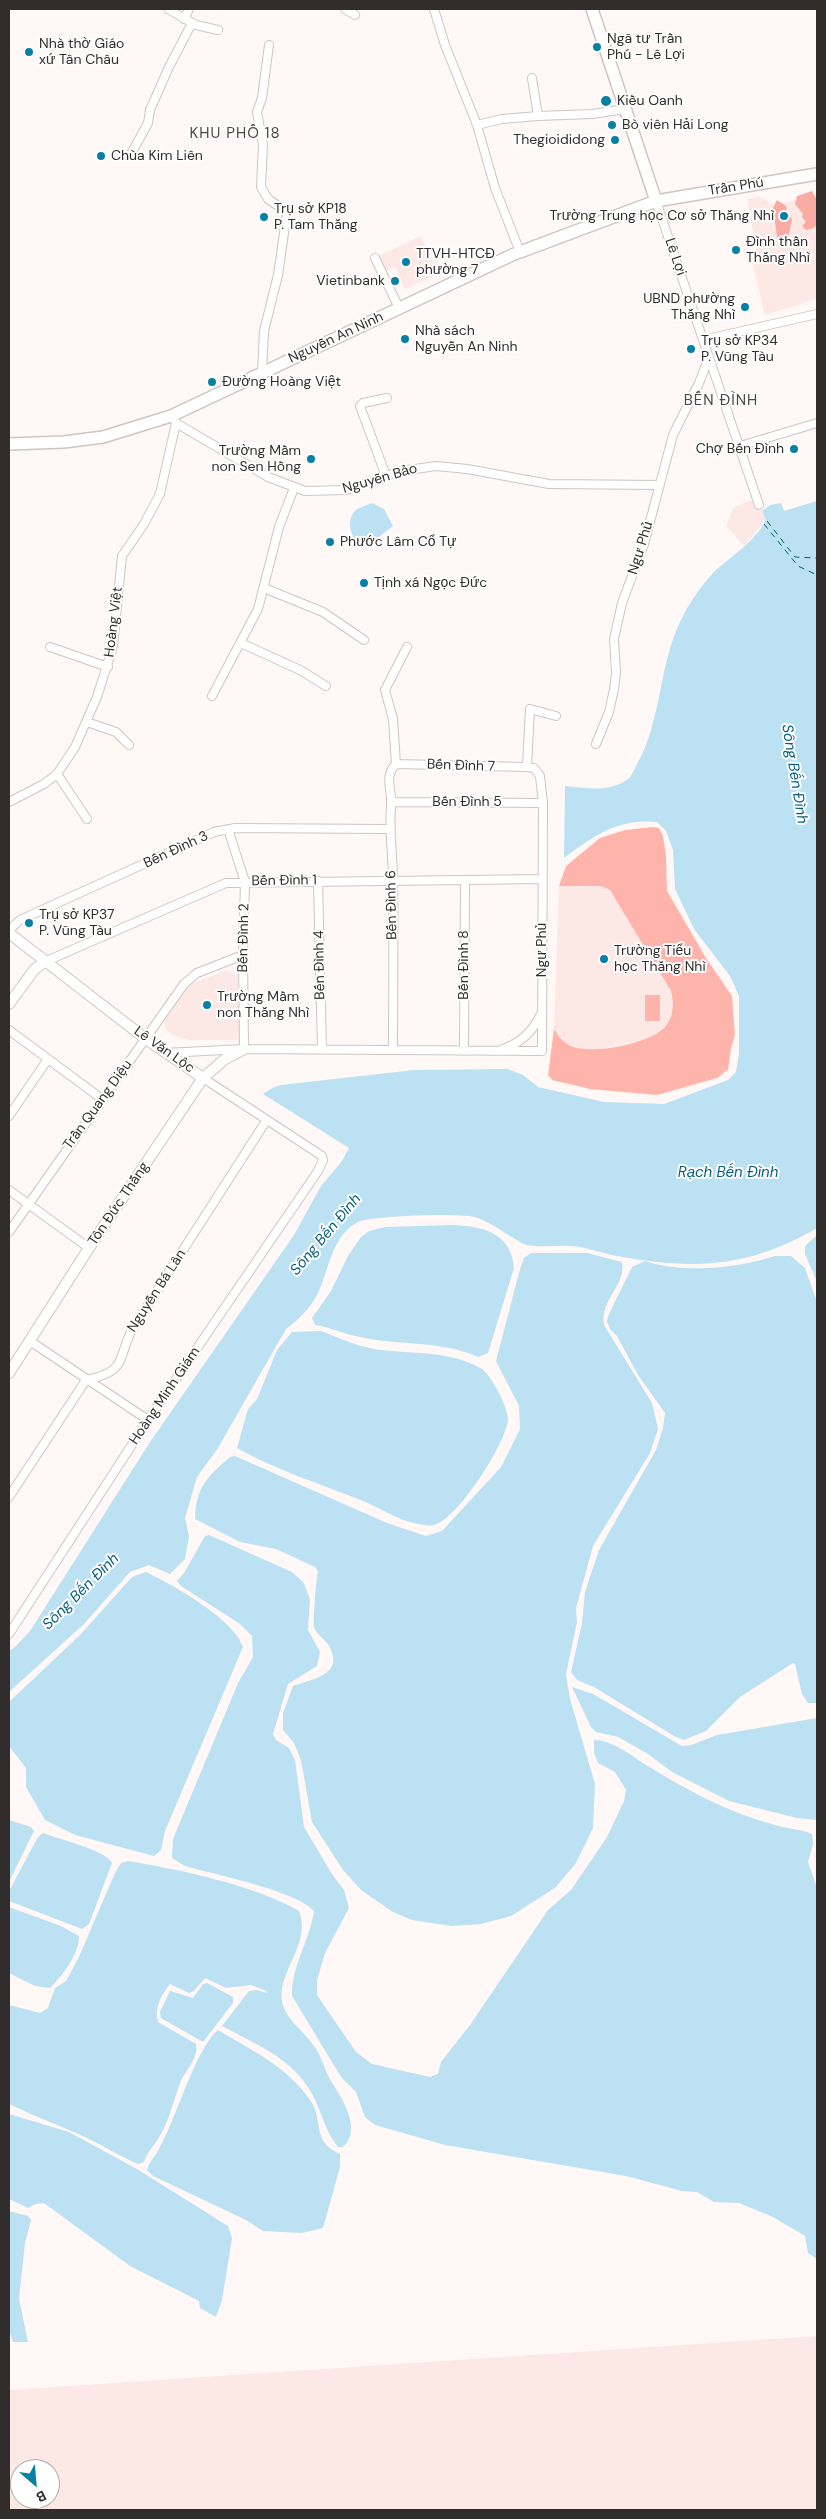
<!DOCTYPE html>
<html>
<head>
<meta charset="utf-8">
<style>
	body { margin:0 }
	#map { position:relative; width:826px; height:2519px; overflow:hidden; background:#fff8f7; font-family:"DM Sans",sans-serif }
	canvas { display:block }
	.frame { position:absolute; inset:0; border:10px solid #312d2c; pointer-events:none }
	.north { position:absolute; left:10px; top:2459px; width:50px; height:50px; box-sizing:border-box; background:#fff; border:1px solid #adabab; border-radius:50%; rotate:153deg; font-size:14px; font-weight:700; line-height:20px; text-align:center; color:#312d2c }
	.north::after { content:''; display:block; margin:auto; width:18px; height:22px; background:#0880a6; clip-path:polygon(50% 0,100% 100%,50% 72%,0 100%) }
</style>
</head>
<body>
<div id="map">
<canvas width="826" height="2519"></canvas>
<div class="frame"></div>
<div class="north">B</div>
</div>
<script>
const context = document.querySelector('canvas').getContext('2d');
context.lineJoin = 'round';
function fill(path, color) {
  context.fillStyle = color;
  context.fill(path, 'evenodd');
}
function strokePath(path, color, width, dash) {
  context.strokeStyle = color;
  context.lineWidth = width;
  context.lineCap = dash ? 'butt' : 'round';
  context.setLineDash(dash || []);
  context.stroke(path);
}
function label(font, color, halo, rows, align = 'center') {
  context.font = font + ' "DM Sans",sans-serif';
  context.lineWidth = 4;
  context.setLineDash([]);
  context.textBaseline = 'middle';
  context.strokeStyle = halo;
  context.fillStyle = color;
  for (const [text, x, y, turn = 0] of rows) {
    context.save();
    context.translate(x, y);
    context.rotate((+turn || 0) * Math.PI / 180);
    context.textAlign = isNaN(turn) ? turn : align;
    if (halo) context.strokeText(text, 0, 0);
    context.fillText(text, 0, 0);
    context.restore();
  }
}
fill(new Path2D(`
	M817,194V299L765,315L752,262L758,260L747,199L759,196L771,204L814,198Z
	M421,236L439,274L405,289L395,267L384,272L376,257Z
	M752,500L756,509L762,511L766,520L744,546L726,526L734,507Z
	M559,886H601L613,894L619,902L671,991L673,1011L666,1026L659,1032L640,1041L587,1051L568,1045L554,1029Z
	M227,970L238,976L239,1040H188L177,1037L168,1032L165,1028L164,1022L185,989L193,983Z
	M817,2336V2510H9V2390ZM20,2469H50V2499H20Z`), '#fce8e5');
fill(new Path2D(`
	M653,827L659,828L663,836L666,856L667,891L706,958L732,996L735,1035L731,1049L728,1070L717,1078L657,1095L590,1089L552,1080L548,1075L554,1029C558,1035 563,1042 569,1045C589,1056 649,1044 665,1027C674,1016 674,1004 671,991L610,890L601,886H559L566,866L600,838L625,830Z
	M645,995H660V1021H645Z`), '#ffb4ab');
fill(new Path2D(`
	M812,191L817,200V225L812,229L806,230L802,226L806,222L802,217L803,214L795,204L797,196Z
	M777,200L786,206L787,214L792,219L788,240L777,237L773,208Z`), '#faaca3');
fill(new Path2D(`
	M817,501V1228C749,1268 693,1270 617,1256C604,1254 592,1249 580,1247C561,1244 543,1248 527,1245C520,1244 491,1222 478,1218C463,1212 372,1216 358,1222C332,1235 329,1270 318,1293C310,1309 299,1319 286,1329L218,1448L197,1477L185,1518L189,1536L185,1559L170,1574L149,1565L130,1572L84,1624L9,1692V1651L15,1647L30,1631L150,1442L294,1235L321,1186L342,1161L349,1148L263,1094L272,1088L281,1085L414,1070L508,1069L523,1075L538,1087L604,1102L664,1104L728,1080L736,1072L739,1054V996L730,976L694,929L675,889L673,850L666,831L657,822C617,818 594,836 564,858L565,786C585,788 609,793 628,779C631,777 634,770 636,766C663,720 658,661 684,614C692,599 703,583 715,571C733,555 755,541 766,520L762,511L770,505L781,503L784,511Z
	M372,503L384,509L393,526L375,540L361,546C350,537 345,519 357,509Z
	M452,1225C482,1226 511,1232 514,1268L488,1353L478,1357C441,1340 399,1346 360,1337C344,1334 330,1327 315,1325L312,1318L331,1291L348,1256L361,1237L369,1231L385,1227Z
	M817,1235V1282L805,1254V1246Z
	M531,1253H587L622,1262C626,1286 600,1299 604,1325L652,1403L658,1429L650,1453L593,1546L576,1608L577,1622L566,1674L570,1699L595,1784L593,1828L576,1863L555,1888L511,1916L481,1924L451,1926L412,1920L393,1912L361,1890L343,1870L312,1822L301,1760L294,1743L283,1730V1713L293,1686C312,1679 345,1675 329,1646C325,1639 316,1634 314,1627C313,1623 316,1578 318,1572L315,1567L276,1549L240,1542L195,1519C196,1487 207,1477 230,1457L235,1456L387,1523L426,1536L442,1531L501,1467L520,1429L519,1406L496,1361L520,1269L524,1258Z
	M775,1256H791L805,1268L817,1302V1703H808L802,1694L795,1664L793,1663L740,1697L706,1731L684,1740L674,1736L594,1687L577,1680L571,1672L582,1623L585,1592L599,1550L656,1450L663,1428L665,1413L638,1375L617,1336L610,1329L607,1322L608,1316L632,1267L645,1261C682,1274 739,1268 775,1256Z
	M321,1331C341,1339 361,1348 382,1350C416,1354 452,1351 482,1369C491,1375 508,1407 508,1419C507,1442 457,1520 434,1525C426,1527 408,1522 401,1519C388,1514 376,1506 363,1501C321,1484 276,1470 237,1448L248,1409L257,1399L277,1350L292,1332Z
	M209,1535L292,1572L304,1583L310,1600L308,1630L320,1652L317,1666L288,1684L273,1734L276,1740L289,1748L295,1760L304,1827L332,1874L344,1890L349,1908L325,1953L317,1980V1995L356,2052L372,2064L430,2077L438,2074L441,2062L470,2025L548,1910L571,1890L607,1837L624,1801L626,1790L615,1772L598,1763L594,1753V1740C613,1741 628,1753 643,1763C684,1789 727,1812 775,1825C788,1829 800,1829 812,1834L813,1844L808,1862L817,1888V2259L808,2253L805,2236L773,2217L739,2203L714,2202L697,2192L682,2191L626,2176L445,2145L375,2125L365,2117L356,2092L341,2077L292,1996C291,1967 310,1940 314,1911C297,1891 213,1874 185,1866L172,1858L173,1839L238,1683L253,1657L252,1636L240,1624L181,1586L177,1581L184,1573L205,1536Z
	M146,1572C173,1585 234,1619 243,1647L165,1831L161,1850L154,1856L75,1835L45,1820L26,1787V1768L9,1746V1702L80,1635L132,1577Z
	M572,1687L593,1694L682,1746L691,1745L717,1735L817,1718V1820L797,1818L729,1801L672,1772L648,1754L618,1737L596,1732L591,1727Z
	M9,1820L31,1827L34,1831L9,1882Z
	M43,1833C58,1839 106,1850 112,1863L89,1924L82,1929L9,1901V1891L38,1837Z
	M128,1861C178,1869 257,1886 299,1911C313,1948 270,1976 285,2010C291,2023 306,2034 314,2046C322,2057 324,2069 331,2081C341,2097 363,2129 343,2147H338C324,2130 322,2111 311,2092C292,2058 255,2044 222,2026L249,1991L257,1990L267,1993L266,1991L251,1985L226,1988L205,1978L194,1991L189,1993L170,1984C161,1995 154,2008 158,2022L196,2044C199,2058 185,2071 180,2083C173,2102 169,2122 158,2139C153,2147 147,2152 144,2162L138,2164C121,2157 104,2146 87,2138C61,2126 34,2116 9,2104V2005L40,2013L48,2008L55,1988L66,1981L78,1959L115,1873L121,1863Z
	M9,1907L61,1926L79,1936C79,1955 62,1976 50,1988L35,1986L9,1973Z
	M207,1983L233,1997V2003L203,2042L161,2018L160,2012L170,1991L193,1998L203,1984Z
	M218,2030C251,2050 288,2067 310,2100C324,2119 311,2142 340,2154V2167L323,2228L302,2233L263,2231L246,2220L153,2176L147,2170C149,2161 156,2156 160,2147C175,2121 197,2046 218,2030Z
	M9,2114L69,2132L137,2169L228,2226L232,2238L222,2300L216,2317L200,2308L199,2301L130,2266L44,2203L36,2204L28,2208L9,2199Z
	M9,2211L28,2216L31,2220L25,2243L19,2299L28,2342H13L9,2330Z`), '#bbe1f3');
strokePath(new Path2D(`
	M767,521L795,557L817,558
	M764,524L798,566L817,575`), '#025f7c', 1, [6, 5]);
const street = new Path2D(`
	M168,9L196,25L218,30
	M345,9L355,15
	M434,9L445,45L477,125L495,188L520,252
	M184,19L189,9
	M538,116L592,114L625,109
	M477,125L502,119L538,116L532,78
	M131,154L148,123L150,110L169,67L192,23
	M656,201L759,505
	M375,258L399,308
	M703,340L817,314
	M262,372L264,331L278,275L287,212L268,199L261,187L263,145L257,112L262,98L269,45
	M176,423L268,477L305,491L346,490L401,471L436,466L467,469L549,484L659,485
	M740,446L817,423
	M386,476L360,406L363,403L387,398
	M264,588L323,612L364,640
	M241,643L300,670L326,686
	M50,647L108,667
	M212,696L258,609L279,527L294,488
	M87,722L116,732L129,745
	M596,744L609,712L614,689L616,673L614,639L622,603L644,544L673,435L699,383L709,357
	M396,764L393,719L385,690L407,647
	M527,767L530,709L556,716
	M57,774L87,819
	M9,802L44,784L57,774L75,747L97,697L113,646L122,556L144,524L160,494L176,423L175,421
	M391,802L543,803
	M228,829L245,882L243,955L244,1049
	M318,881L322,1050
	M9,930L20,920L214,832L235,828L389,829
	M44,962L226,883L542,879
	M9,1030L102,1099
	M393,1049C393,994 394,938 393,882C393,857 389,832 391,807C393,791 383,777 396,764
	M503,1049C521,1043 533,1031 541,1014
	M464,1051L465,880
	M165,1053L244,1049L542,1051L543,803L540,776L534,768L527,767L396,764
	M9,1116L48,1059
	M9,1190L89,1248
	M9,1232L184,984L197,973L243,955
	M30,1341L148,1420
	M9,1497L86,1380C129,1371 116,1359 133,1328L266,1121
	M9,1634L148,1420L318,1171L323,1160L322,1156L203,1078`);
const secondary = new Path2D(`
	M9,933L146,1039L203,1078
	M9,1004L34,970L44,962
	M9,1373L89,1248L203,1078L225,1059L244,1049`);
const primary = new Path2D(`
	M592,9L656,201
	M9,444L64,442L103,437L171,416L512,255L656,201L817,174`);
strokePath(street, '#cfc5c3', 10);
strokePath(secondary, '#cfc5c3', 12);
strokePath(primary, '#cfc5c3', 14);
strokePath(street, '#fff', 8);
strokePath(secondary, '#fff', 10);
strokePath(primary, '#fff', 11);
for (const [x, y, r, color] of [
	[597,47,5,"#0880a6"],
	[29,52,5,"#0880a6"],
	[606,101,6,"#0880a6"],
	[612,125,5,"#0880a6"],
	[615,140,5,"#0880a6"],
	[101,156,5,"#0880a6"],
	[784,216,5,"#0880a6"],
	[264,217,5,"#0880a6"],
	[736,250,5,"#0880a6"],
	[406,262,5,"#0880a6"],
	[395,281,5,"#0880a6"],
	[745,307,5,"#0880a6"],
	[405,339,5,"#0880a6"],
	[691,349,5,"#0880a6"],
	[212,382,5,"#0880a6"],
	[794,449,5,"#0880a6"],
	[311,459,5,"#0880a6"],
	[330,542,5,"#0880a6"],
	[364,583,5,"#0880a6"],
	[29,923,5,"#0880a6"],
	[604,959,5,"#0880a6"],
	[207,1005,5,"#0880a6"]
]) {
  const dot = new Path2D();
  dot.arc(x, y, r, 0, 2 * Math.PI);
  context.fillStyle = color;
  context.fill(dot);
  strokePath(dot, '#fff', 2);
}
label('14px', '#312d2c', '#fff', [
	["Ngã tư Trần",607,39],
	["Phú - Lê Lợi",607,55],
	["Nhà thờ Giáo",39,44],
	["xứ Tân Châu",39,60],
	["Kiều Oanh",617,101],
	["Bò viên Hải Long",622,125],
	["Thegioididong",605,140,"right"],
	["Chùa Kim Liên",111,156],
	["Trụ sở KP18",274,209],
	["P. Tam Thắng",274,225],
	["Trường Trung học Cơ sở Thắng Nhì",774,216,"right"],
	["Đình thần",746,242],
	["Thắng Nhì",746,258],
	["TTVH-HTCĐ",416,254],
	["phường 7",416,270],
	["Vietinbank",385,281,"right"],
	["UBND phường",735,299,"right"],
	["Thắng Nhì",735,315,"right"],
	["Nhà sách",415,331],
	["Nguyễn An Ninh",415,347],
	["Trụ sở KP34",701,341],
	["P. Vũng Tàu",701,357],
	["Đường Hoàng Việt",222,382],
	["Chợ Bến Đình",784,449,"right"],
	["Trường Mầm",301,451,"right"],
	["non Sen Hồng",301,467,"right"],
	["Phước Lâm Cổ Tự",340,542],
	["Tịnh xá Ngọc Đức",374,583],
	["Trụ sở KP37",39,915],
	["P. Vũng Tàu",39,931],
	["Trường Tiểu",614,951],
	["học Thắng Nhì",614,967],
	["Trường Mầm",217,997],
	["non Thắng Nhì",217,1013]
], 'left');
label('14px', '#312d2c', '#fff', [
	["Trần Phú",736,187,-9],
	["Lê Lợi",675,257,71],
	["Nguyễn An Ninh",336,338,-25],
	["Nguyễn Bảo",380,479,-16],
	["Ngư Phủ",641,548,-73],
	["Hoàng Việt",114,622,-83],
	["Bến Đình 7",461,766,2],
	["Bến Đình 5",467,802],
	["Bến Đình 3",176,850,-25],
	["Bến Đình 1",284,881,-1],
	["Bến Đình 6",392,905,-91],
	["Bến Đình 2",244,938,-89],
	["Ngư Phủ",542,950,-90],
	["Bến Đình 4",320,965,-91],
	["Bến Đình 8",464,965,-90],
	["Lê Văn Lộc",164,1050,35],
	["Trần Quang Diệu",98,1105,-54],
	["Tôn Đức Thắng",119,1204,-56],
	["Nguyễn Bá Lân",157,1291,-57],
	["Hoàng Minh Giám",165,1396,-56]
]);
context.letterSpacing = '1px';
label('15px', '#4f4645', '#fff', [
	["KHU PHỐ 18",235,134],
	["BẾN ĐÌNH",721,401]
]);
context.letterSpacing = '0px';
label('italic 15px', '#025f7c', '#fff', [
	["Sông Bến Đình",794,774,81],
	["Rạch Bến Đình",728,1173],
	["Sông Bến Đình",326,1235,-50],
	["Sông Bến Đình",81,1592,-45]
]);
</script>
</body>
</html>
